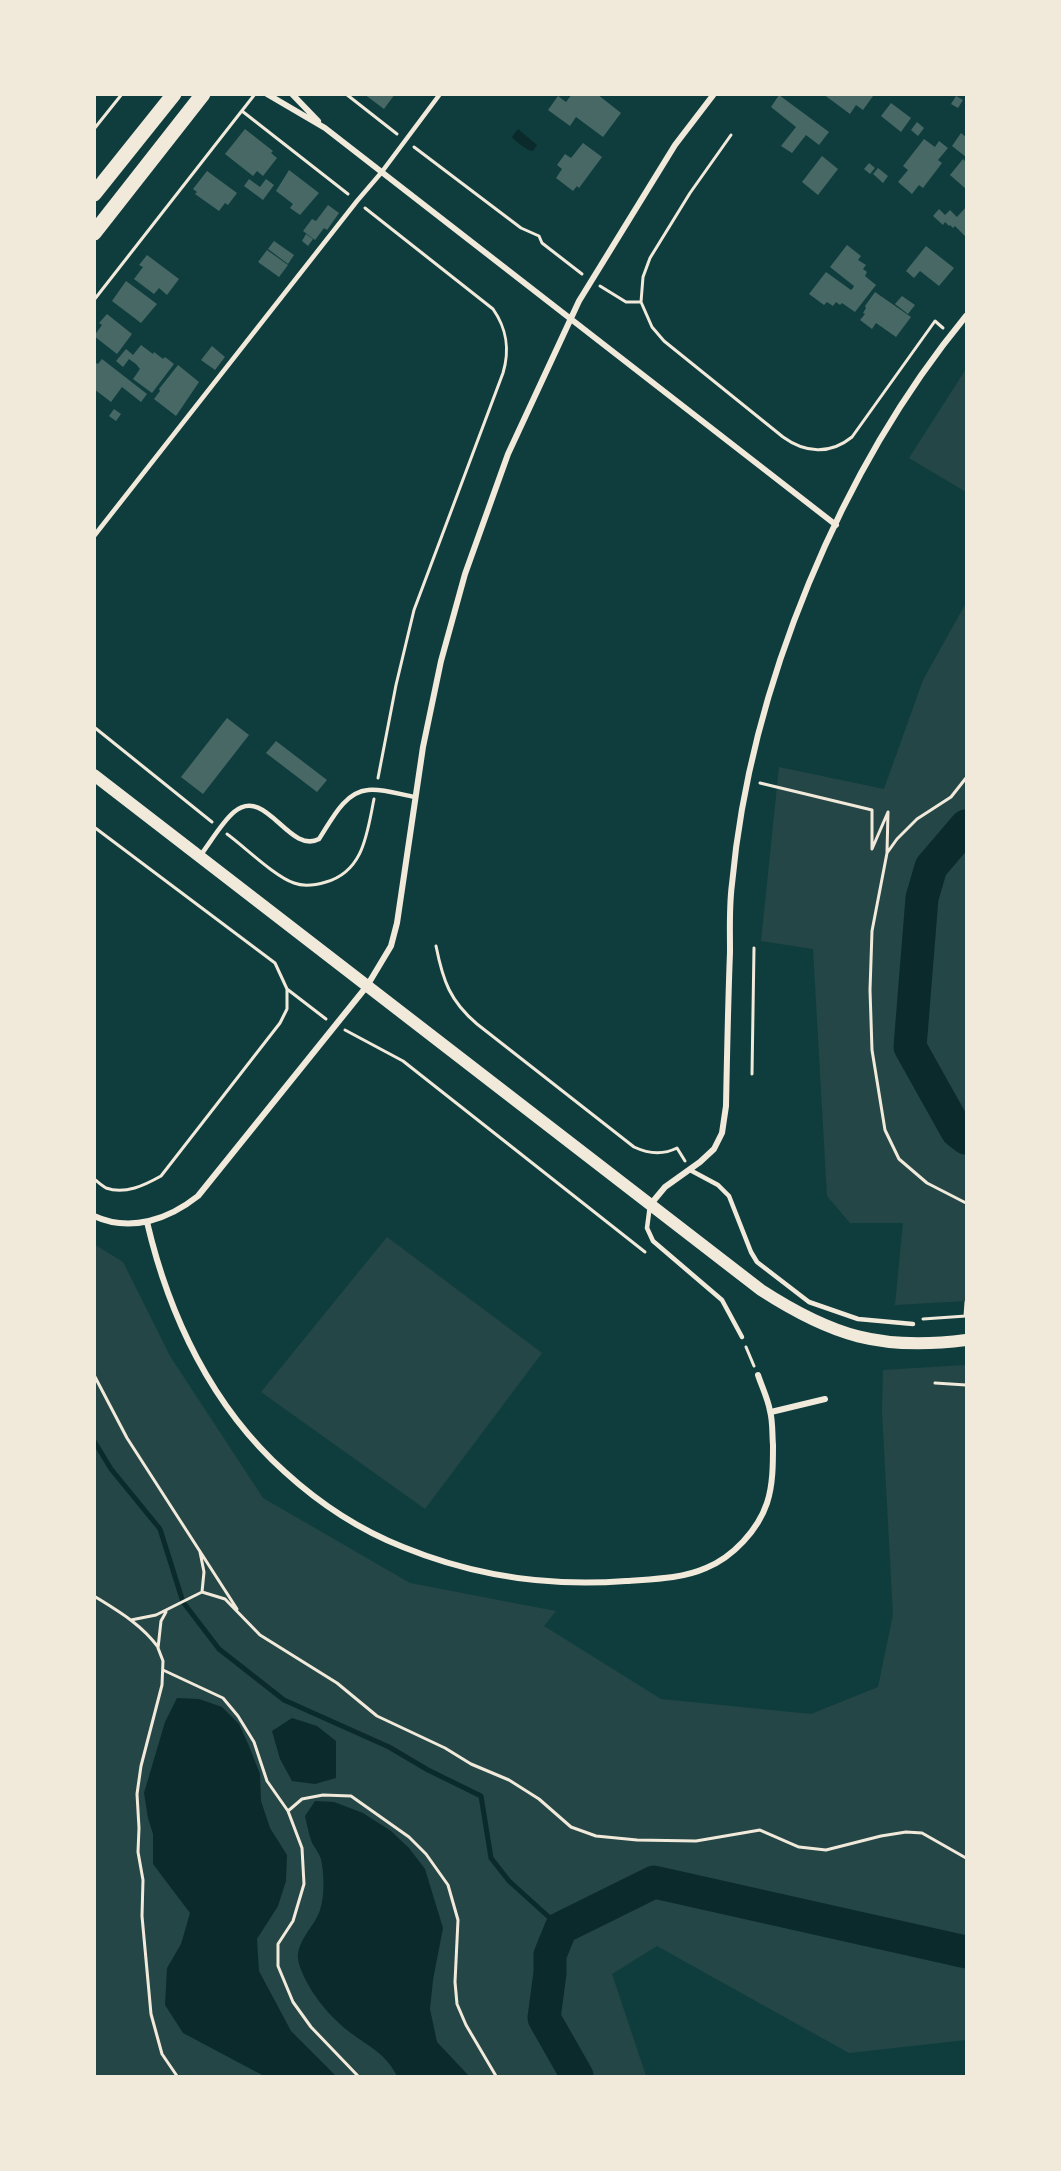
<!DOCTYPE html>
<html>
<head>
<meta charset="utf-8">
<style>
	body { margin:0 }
	#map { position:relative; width:1061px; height:2171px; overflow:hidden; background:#0f3d3e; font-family:"Open Sans",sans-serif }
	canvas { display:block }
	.frame { position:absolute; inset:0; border:96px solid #f1e9da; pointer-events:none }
</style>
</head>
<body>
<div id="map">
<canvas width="1061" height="2171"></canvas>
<div class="frame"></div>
</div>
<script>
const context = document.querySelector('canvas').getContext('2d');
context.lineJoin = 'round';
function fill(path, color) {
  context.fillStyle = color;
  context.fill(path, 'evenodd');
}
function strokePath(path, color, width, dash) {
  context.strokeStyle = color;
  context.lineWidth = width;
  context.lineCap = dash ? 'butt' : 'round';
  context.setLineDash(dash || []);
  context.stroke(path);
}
fill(new Path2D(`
	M966,369V492L909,458Z
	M966,603V1301L895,1305L903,1223H850L827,1196L813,949L761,941L779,767L884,789L923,680Z
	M387,1237L542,1353L425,1509L261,1392Z
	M94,1244L123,1262L170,1356L263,1498L410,1583L556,1611L544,1626L661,1699L811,1714L878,1687L893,1615L882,1411L883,1370L966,1365V2040L849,2053L657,1946L612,1974L646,2076H95Z`), '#244646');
fill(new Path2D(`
	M518,129L537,145L533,151C529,152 515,141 512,137Z
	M177,1698L199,1699L222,1707L239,1724L249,1746L260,1774L261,1801L270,1828L287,1855L286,1881L278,1906L257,1939L259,1971L291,2031L336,2076H264L183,2033L165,2005L167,1968L181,1944L190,1913L153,1864V1834L148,1818L144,1793L165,1722Z
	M292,1718L317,1726L336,1741V1778L315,1784L292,1781L280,1759L272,1731Z
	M315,1801L334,1802L363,1813L391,1831L409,1848L425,1869L443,1928L433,1980L430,2009L437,2042L469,2076H397C385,2052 367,2046 347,2030C327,2014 307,1989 299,1964C293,1943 315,1927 320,1910C325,1896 324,1873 321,1859C319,1853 315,1848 312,1843C309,1835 307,1825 305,1816Z`), '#0a2a2b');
strokePath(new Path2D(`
	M94,1441L111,1469L160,1529L183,1602L219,1649L284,1700L389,1747L428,1770L481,1796L491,1858L509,1881L561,1928`), '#0a2a2b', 5);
strokePath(new Path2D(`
	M966,826L931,867L922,898L910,1047L957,1131L966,1138
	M577,2076L544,2018L550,1973V1955L561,1928L654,1882L966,1952`), '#0a2a2b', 33);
fill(new Path2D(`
	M364,94H395L384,109Z
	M572,94H597L621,113L603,137L576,117L570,126L548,110L558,96L566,102Z
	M823,94H872L873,96L863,110L856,105L850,114Z
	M779,95L829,132L819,145L806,135L792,153L781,146L796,127L771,107Z
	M956,96L963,100L958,108L951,104Z
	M891,103L911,118L901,132L881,116Z
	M917,122L924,128L918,136L911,130Z
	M245,129L273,151L271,153L277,158L263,176L257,171L253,176L225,154Z
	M961,133L966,137V157L952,146Z
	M924,139L935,147L939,141L948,148L938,160L942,163L923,188L919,185L912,194L898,182L908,170L903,166Z
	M583,143L602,157L579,188L577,186L573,191L556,178L562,169L557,165L565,154L571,158Z
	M822,156L838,169L818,195L802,182Z
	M963,159L966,162V189L950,175Z
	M869,163L875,168L870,174L864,169Z
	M878,168L888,176L883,183L873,174Z
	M289,170L319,193L300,215L290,208L293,204L276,191Z
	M207,171L237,193L228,205L225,203L219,211L195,194L197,192L193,189Z
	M249,179L260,187L266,179L274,185L263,200L244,186Z
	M328,205L339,213L327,230L324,228L315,240L303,231L312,219L316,221Z
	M966,207V237L955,226L953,228L950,225L949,226L945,222L943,225L933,216L939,209L945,215L950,210L957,217Z
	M306,234L313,239L308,246L302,241Z
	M274,241L294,255L288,264L268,249Z
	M847,245L861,256L858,260L866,265L863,269L867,272L865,276L876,285L855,312L842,303L840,305L836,302L833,306L827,302L824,305L809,294L826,272L851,290L853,288L854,286L830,267Z
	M926,246L954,268L939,286L920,271L914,278L906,271Z
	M267,250L288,265L279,277L258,262Z
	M147,255L179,279L167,295L159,288L154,294L134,279L143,267L139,265Z
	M126,281L157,304L141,323L112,301Z
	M875,292L911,317L896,337L876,323L872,329L860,320L865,314L863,313L866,308L865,306Z
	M902,296L915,305L908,314L895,304Z
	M107,314L132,334L117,354L94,336L102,325L99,323Z
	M141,345L153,354L154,352L163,359L165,357L174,364L152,393L133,379L140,369L136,364L129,359L123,367L116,361L126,349L133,355Z
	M212,346L225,357L215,370L201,360Z
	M102,359L147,394L141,402L122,387L111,402L94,389V362L98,364Z
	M178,365L199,382L176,416L154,399L160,391L159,389Z
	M114,409L121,414L116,421L109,416Z
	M227,718L249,735L203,794L181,777Z
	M276,741L327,780L317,792L266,753Z`), '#486865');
strokePath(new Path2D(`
	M346,94L397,134
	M242,111L348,194
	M94,129L122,94
	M414,147L521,228L539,236L542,243L582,274
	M365,208L493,309C507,329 510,349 503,373L414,610L396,685L378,778
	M600,286L626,302H641L652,327L664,341L783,437C805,453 830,455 852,437L935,321L943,328
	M94,300L255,94
	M641,302L643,277L650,258L690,193L731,135
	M94,727L212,822
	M966,778L951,797L917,819L897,839L887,853L872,931L870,990L872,1050L885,1130L899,1159L927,1183L966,1203
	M760,783L872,810V849L888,812L887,852
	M94,827L275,963L287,989L326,1019
	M227,834C245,847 274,876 294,883C304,887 316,885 326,882C364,871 367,833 374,799
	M436,946C443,981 450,1001 477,1024L634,1147C649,1154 663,1155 677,1148L685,1161
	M345,1030L403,1061L645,1252
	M752,1074L754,948
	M94,1179C98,1182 102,1186 106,1188C125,1195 145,1185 161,1176L280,1023L287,1009V989
	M965,1316L966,1302
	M923,1319L966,1316
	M746,1347L754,1366
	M94,1375L127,1438L237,1609
	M935,1383L966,1385
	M200,1552L204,1572L202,1592
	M94,1596C118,1611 141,1624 158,1647
	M166,1612L161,1621L158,1648L163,1661L162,1685L141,1766L137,1794L139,1828L138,1852L143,1880L142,1916L151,2014L162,2054L177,2076
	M131,1620L156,1615L202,1592L225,1599L260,1635L337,1683L377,1716L445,1748L471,1764L509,1780L539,1799L571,1827L596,1836L637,1840L696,1841L760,1830L799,1847L826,1850L881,1836L906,1832L922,1833L966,1858
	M163,1670L223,1698L238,1716L254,1742L267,1781L288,1811L302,1848L304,1884L293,1921L278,1944V1966L293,2002L311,2027L358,2076
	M288,1811L302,1799L323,1795L351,1796L409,1837L426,1854L448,1885L458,1920L455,1982L457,2004L466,2025L496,2076`), '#f1e9da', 3);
strokePath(new Path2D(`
	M94,536L357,201L381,173L440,94
	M200,856C210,843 222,822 234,812C266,785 289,855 319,839C331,821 344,792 368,790C381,788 402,795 415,797
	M690,1170L718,1185L729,1196L751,1252L757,1262L809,1302L858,1319L913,1324
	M650,1205L647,1228L653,1241L722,1300L742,1337`), '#f1e9da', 4.5);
strokePath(new Path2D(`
	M267,94L325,128L836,525
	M292,94L318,121
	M650,1205L665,1187L700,1162L714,1149L722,1133L726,1106C727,1055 728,1003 730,952C730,929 729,906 732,884C750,687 841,468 966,316
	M94,1216C131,1233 169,1219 198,1196L367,986L391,946L397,923L423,747L441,661L465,574L508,454L579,301L675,145L714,94
	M147,1222C169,1316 212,1407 285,1472C319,1503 360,1530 403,1547C474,1576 549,1587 626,1581C653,1579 681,1579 706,1568C733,1557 758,1530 767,1503C773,1485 773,1464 773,1445C772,1434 773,1422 770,1411C768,1399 762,1387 758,1375
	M771,1412L825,1399`), '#f1e9da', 6);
strokePath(new Path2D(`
	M94,775L761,1290C832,1336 881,1351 966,1340`), '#f1e9da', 12);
strokePath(new Path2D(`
	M94,194L174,94
	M94,233L203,94`), '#f1e9da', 15);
</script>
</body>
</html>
